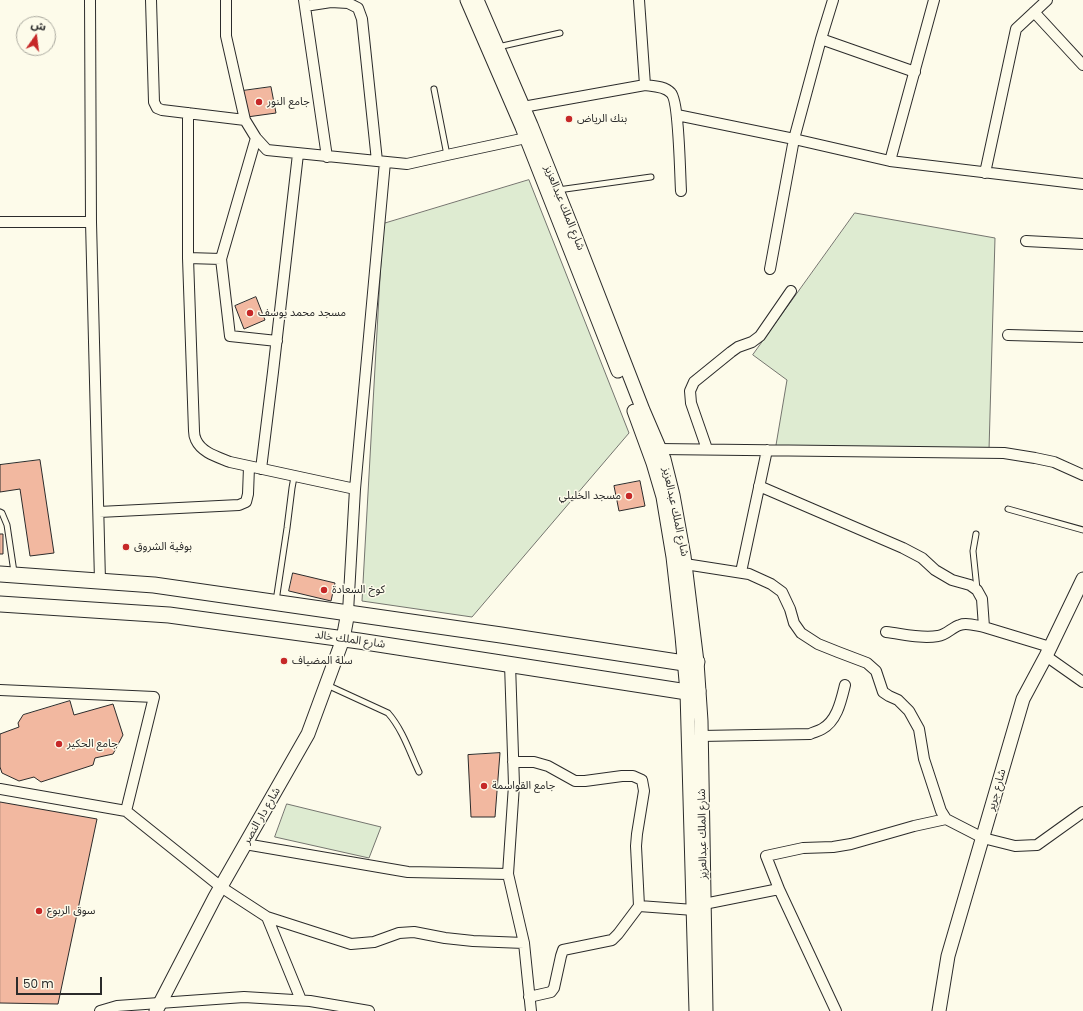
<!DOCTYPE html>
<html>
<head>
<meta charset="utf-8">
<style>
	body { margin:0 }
	#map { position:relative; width:1083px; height:1011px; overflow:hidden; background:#fdfbea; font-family:Poppins,"Noto Sans Arabic",sans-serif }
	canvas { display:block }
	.north { position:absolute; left:16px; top:16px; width:40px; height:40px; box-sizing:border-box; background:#fdfbea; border:1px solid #a9a89e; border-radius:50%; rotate:14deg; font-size:11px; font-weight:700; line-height:16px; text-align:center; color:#2b2b2b }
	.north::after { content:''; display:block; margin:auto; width:14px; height:18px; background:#c62828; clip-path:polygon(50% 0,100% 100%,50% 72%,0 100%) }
	.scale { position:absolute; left:16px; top:977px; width:86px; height:18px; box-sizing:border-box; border:2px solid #2b2b2b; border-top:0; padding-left:5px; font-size:12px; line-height:14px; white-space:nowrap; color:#2b2b2b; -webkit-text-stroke:3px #fdfbea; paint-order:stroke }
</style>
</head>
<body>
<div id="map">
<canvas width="1083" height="1011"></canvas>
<div class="north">ش</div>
<div class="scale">50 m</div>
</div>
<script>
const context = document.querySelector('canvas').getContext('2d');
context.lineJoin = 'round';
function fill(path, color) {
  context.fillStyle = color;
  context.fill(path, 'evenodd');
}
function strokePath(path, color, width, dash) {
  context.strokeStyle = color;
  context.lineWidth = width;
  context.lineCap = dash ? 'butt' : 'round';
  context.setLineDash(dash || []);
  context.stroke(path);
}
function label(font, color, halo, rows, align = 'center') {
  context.font = font + ' Poppins,"Noto Sans Arabic",sans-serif';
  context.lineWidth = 3;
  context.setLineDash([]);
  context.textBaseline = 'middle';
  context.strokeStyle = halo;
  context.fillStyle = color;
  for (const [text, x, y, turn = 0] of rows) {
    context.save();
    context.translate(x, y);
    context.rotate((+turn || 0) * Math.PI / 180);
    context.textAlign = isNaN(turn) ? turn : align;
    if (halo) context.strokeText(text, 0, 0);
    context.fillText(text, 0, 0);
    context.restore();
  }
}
const green = new Path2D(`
	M529,180L629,433L472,617L362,601L383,224Z
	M855,213L995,238L989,450L775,451L787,380L753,355Z
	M287,804L381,827L369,858L275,837Z`);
fill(green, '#deebd1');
strokePath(green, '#74746e', 1);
const building = new Path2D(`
	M271,87L276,113L247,117L242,91Z
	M256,297L265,320L244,329L235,306Z
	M40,460L54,553L30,556L20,489L0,492V465Z
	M640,481L645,506L619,511L614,486Z
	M0,534H3V554H0Z
	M293,573L335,583L331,601L289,591Z
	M70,701L74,715L113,704L123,735L113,754L95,758L93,765L41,782L34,777L19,781L2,773L0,767V734L19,727L18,723L23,715Z
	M500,753L495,817H471L468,755Z
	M0,802L97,819L58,1004L0,1003Z`);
fill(building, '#f2b8a0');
strokePath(building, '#2b2b2b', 1);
const service = new Path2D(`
	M498,47L560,33
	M434,89L447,155
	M558,190L651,177
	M1008,509L1083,530
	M0,512L2,513L7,525L14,572
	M976,534L973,551L977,589
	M276,601L287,528L292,488L294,477
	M327,685L388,713C403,730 410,753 419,772`);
const minor = new Path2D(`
	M90,0L91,222L100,581
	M151,0L154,102L157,108L162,110L245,120
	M226,0V36L245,120L256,138L267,150L407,164L447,155L526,138
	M304,0L327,157
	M639,0L645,85
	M305,6L331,2L348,3L358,8L362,19L377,161
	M1034,12L1083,65
	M821,39L915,72
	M523,107L645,85C653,86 665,86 671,93C679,101 680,175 681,191
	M188,113V258L194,431C194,434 195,438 196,440C202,453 218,457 230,462L355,489
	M677,115L794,139L890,161L1083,184
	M256,138L221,259L230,336L277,341
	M890,161L934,0
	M985,173L1016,29L1047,0
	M0,222H91
	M1026,241L1083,244
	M188,258L221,259
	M770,269L794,139L821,39L833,0
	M1008,335L1083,337
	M659,449L1004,453L1035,458L1054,462L1083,475
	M707,449L691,403L690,391L694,382L731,352L738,347L752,342L760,336L791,291
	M261,469L273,372L298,154
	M759,486L903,548L922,558L935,570L952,580L970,585L977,590L982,599L984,627L1050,647
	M99,512L239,505L246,502L248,494L249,467
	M685,564L749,574L771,584L782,592L790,609L794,623L801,633L818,644L838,652L867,663L876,671L883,692L889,696L898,700L909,711L919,729L924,759L941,811L946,819L983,838L1015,846L1037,845L1083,812
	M741,572L767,450
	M348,612L355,489L385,162
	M886,632C903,634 921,639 938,636C947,635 952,627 960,625C967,622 977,626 984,627
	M1046,656L1083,682
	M510,664L514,785L508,874L524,943L531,1011
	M0,690L154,697L126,811L0,789
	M701,736L810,734C814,732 819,731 822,729C837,721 841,701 845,685
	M513,762H534L548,766L575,781H585L622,776H633L642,780L644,791L637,834L636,846L639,906L694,910
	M126,811L221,887L267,917L301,1000
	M245,844L408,872L508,874
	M779,889L766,856L803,848L833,847L851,844L914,826L946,819
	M704,904L779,889L836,1011
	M267,917L351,944L374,942L399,933L414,932L445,938L473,941L524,943
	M529,997L551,992L554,988L561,956L563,950L612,940L618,934L639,906
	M100,1011L117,1006L244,997L310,1001L369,1011`);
const tertiary = new Path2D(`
	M467,0L522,127L618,371
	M477,0L531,125L571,225L643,410L664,459L673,495L684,556L697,662L701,721L706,1011
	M634,411L653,463L663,497L673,557L682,636L687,692L696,1011
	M156,1011L215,897L308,734L343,639L348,612
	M939,1011L948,956L1023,699L1046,656L1083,579`);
const secondary = new Path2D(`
	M0,574L154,585L501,635L684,663L697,662
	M0,604L169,615L359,641L687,692L698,691`);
strokePath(service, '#2b2b2b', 7);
strokePath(minor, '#2b2b2b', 12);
strokePath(tertiary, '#2b2b2b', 15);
strokePath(secondary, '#2b2b2b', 17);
strokePath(service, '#fdfbea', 5);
strokePath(minor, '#fdfbea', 10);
strokePath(tertiary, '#fdfbea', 13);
strokePath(secondary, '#fdfbea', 15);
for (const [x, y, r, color] of [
	[259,102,4,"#c62828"],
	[569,119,4,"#c62828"],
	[250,313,4,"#c62828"],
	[629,496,4,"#c62828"],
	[126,547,4,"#c62828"],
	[324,590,4,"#c62828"],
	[284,661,4,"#c62828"],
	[59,744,4,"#c62828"],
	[484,786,4,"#c62828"],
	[39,911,4,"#c62828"]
]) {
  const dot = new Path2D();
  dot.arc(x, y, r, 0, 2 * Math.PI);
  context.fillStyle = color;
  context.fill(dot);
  strokePath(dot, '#fdfbea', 1.5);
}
label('11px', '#2b2b2b', '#fdfbea', [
	["جامع النور",267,102],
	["بنك الرياض",577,119],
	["مسجد محمد يوسف",258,313],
	["مسجد الخليلي",621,496,"right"],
	["بوفية الشروق",134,547],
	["كوخ السعادة",332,590],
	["سلة المضياف",292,661],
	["جامع الحكير",67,744],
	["جامع القواسمة",492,786],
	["سوق الربوع",47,911]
], 'left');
label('11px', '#2b2b2b', '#fdfbea', [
	["شارع الملك عبدالعزيز",564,208,68],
	["شارع الملك عبدالعزيز",675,512,78],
	["شارع الملك خالد",350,640,8],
	["شارع جرير",997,790,-74],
	["شارع دار النصر",262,816,-60],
	["شارع الملك عبدالعزيز",703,834,-91]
]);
</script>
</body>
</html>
